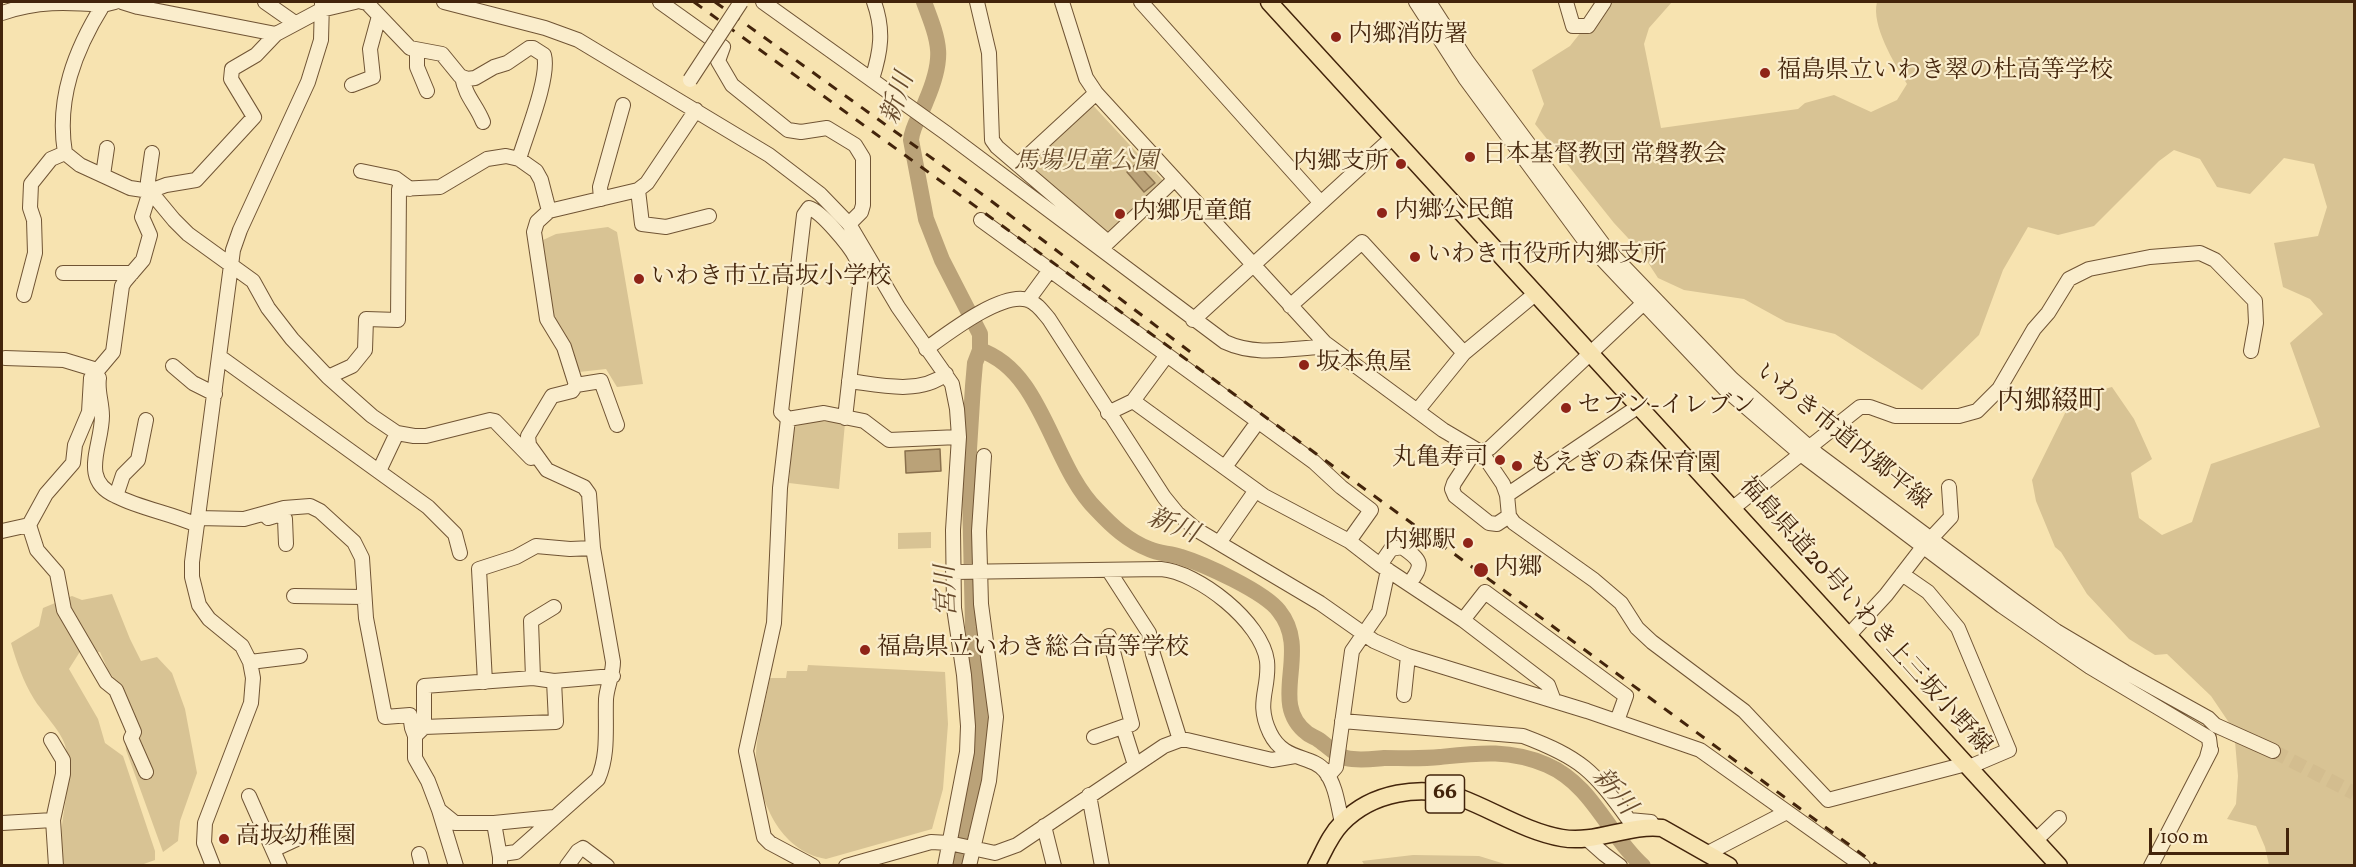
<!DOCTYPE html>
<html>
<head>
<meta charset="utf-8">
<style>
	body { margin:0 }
	#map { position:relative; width:2356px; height:867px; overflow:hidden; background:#f7e3b0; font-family:Vollkorn,serif }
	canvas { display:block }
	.frame { position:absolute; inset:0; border:3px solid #43240b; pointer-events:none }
	.scale { position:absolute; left:2149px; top:828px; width:140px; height:27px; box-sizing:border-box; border:3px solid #43240b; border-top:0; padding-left:8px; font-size:18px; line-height:21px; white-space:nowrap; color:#43240b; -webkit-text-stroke:4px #faedcc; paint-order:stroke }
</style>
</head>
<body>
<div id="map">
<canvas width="2356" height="867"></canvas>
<div class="frame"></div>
<div class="scale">100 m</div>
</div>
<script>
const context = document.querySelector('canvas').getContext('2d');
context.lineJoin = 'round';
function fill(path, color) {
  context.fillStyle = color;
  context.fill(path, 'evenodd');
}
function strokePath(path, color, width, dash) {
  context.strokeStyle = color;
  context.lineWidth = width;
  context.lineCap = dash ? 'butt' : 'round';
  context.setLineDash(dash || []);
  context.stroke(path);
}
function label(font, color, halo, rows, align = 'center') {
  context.font = font + ' Vollkorn,"Noto Serif JP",serif';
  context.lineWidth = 4.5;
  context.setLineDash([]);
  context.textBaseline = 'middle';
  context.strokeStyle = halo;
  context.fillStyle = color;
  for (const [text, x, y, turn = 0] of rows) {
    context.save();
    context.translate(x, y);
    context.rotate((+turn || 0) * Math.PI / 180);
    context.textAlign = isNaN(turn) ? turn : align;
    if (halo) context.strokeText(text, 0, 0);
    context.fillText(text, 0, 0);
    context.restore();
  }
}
fill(new Path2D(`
	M1608,2H1672L1649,28L1644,44L1661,128L1798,109L1805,103L1834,95L1871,112L1897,100L1907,84C1894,63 1871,25 1877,2H2354V865H2269L2265,847L2256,826L2227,819L2236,804L2238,776L2234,730L2211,696L2167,654L2155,655L2129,639L2087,594L2061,552L2055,547L2036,501L2032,480L2073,397L2112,387L2134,419L2152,459L2131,473L2139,518L2162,535L2192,522L2211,464L2320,427L2290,343L2323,314L2310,299L2283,287L2274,243L2318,236L2327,207L2314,164L2284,158L2250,194L2217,187L2200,159L2174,150L2159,161L2094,226L2058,235L2028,227L2003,270L1979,335L1922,390L1835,334L1786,322L1744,299L1684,290L1658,278L1641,252L1614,223L1535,124L1544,104L1532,70L1570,46L1600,8Z
	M1088,100L1168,186L1108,242L1018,165Z
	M608,227L617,232L643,384L617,387L606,369L579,372L571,348L554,318L543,240L556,234Z
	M818,421L845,423L839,489L789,483L794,426Z
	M931,532V548L898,549V533Z
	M112,594L130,639L141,661L157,657L172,673L185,709L197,773L180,821L178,841L163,852L126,750L123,698L118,685L108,670L100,652L81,650L69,669L98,719L105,743L123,756L155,851V860L141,865H64C53,826 77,785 65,745C61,731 42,712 34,699C23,681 17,663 11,643L39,626L43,608L72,596L82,600Z
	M808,665L945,672L948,724L943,789L932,829L826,859C779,851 758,799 756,756C756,737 766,699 770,678H786L787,671H807Z
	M1413,855L1479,856L1508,865L1365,866L1362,861Z`), '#d8c394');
const water = new Path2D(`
	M1137,163L1155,183L1144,192L1127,172Z
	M940,449L941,471L906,473L905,451Z`);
fill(water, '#baa278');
strokePath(water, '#8a704c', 1.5);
strokePath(new Path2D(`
	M924,2C940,44 945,57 926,101C921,115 912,126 911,140L926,219L942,260L980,334V350L975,363L973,386L969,449L973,627L980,718V751L958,866
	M980,350C1044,372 1051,465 1097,510C1112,526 1128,541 1149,549C1159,554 1170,553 1181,557C1204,564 1265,592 1279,611C1312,652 1267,702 1307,733C1310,736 1315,737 1319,740C1328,746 1335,755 1346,758C1358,761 1372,759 1384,758C1403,758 1422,759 1440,757C1478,753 1510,749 1547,765C1593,785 1608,835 1643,866`), '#baa278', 16);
strokePath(new Path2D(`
	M2273,751L2354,793`), '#d3bd8f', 14, [14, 7]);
const minor = new Path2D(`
	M115,2L103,5C75,50 56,99 65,153L80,165L130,188L150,191L166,185L196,180L254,117L231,79L232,69L256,55L276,34
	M122,2L138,7L276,34L321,10L355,2
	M265,2L295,23
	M362,2L367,3L410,48L442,54L460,76L467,79L475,78L494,67L507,63L529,48H533L544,55C550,77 526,135 519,159
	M444,2L545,28L578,40L769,155L820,194L849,224L898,307L952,384L957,409L959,437L953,530L954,608L964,675L968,726L967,752L945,866
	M660,2L723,47L718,61L732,85L788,130L801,132L827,128L855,145L863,158V205L861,212L849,224
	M763,2L946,133L1225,342C1255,356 1287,349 1320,347L1325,343
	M977,2L989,53L992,140L997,147L1018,165
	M1062,2L1086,78L1096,93L1325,343L1443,430L1482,453L1503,484L1507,495L1509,516L1514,523L1594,580L1621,603L1637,628L1652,642L1744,711L1828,800L1966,764
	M1141,2L1321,203
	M1416,2L1465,78L1585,241L1725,389L1802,455L2002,606L2090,667L2209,738L2210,746L2207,757
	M1429,2L1467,61L1605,247L1732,379L1817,454L2013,600L2056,631L2125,672L2208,718L2215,725L2273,751
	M1566,2L1573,26H1588L1604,2
	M2,13C38,1 65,2 103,5
	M417,51V67L427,91
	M462,77C466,98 476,104 483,122
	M872,79C881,51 884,30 874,2
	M352,85L373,77L370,49L379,16
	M1096,93L1018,165L1108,242
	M152,153L148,181L150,191L174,220L188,234L253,281L268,308L292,339L328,377L372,416L397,433L414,436H426L490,420L495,421L531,458
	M361,171L395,178L410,189
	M103,175L107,148
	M638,190L642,224L666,227L709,216
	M601,199L600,187L623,105
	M981,220L1050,270
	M1103,247L1175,179
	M63,273H132
	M24,295L35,253L34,220L30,208L31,184L51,159L65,153
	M1028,300L1050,270L1314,462L1341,487L1371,510L1349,541
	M1290,306L1362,242L1464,353
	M1193,320L1392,138
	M926,349C947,334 1002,291 1028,300C1037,303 1043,312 1049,319L1164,497L1177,513L1197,530L1320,603L1374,641L1408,656L1587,711L1700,750L1863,866
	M220,357L428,507L455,534L460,553
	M5,358L64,360L97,370
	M173,366L193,383L215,394
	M328,377L352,366L365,350L366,319L398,320L399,189L440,187L487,159L506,156L519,159L536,171L541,180L549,211
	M99,378C97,391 102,402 102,416C102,446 79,480 116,496
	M849,381C880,385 919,395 946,374
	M576,385L564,347L547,319L534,232L537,222L549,211L638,190L647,183L696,110
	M1133,401L1264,496L1349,541L1380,565L1463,620L1548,685L1554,701
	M1417,411L1464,353L1535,294
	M1108,413L1133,401L1167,355
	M788,419L781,412L804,215L809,208C821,211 850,246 856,258C859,263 860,271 861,277L845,418
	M146,420L138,460L123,475L116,496C142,509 170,513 197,525
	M1225,467L1257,423
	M379,471L397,433
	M1507,495L1639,406
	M1733,508L1860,407H1870L1895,416H1959L1977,411L1999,389L2034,329L2048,313L2069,279L2089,269L2150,257L2200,253L2215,260L2255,301L2256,323L2251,351
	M1509,516L1497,524L1489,523L1455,496L1452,489L1454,483L1471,457L1490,448L1649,298
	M198,518L244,519L284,508L310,506L320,511L354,542L362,558L366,618L385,717L410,715L412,728L415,736
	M268,518L278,515L285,519L286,544
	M2,531L29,525
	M1219,543L1256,490
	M1380,565L1391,549L1402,547C1422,561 1424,564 1409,584
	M1109,571L1149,633L1153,654L1180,740
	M953,572L1161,569C1198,572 1262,622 1267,661C1270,689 1255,702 1270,733C1284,762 1311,754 1325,771C1336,785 1338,806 1342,823
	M1902,574L1928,592L1958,628L2009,750L1969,767
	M294,596L364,597
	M1463,620L1485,592L1626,696L1617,721
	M1849,635L1886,595L1923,547L1951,517L1949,487
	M1109,636L1132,724L1123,727L1135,765
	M250,662L300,656
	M533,678L531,621L554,607
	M485,682L479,569L516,557L536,546L570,549L593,548
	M1404,695L1408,656
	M1342,721L1523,736C1581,758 1593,770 1629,820L1651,822
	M424,727V686L533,678L554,681L613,676
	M1094,737L1125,726
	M51,740L63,760V774L53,820L56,866
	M146,772L131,738L134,732L116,690L106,682L64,610L57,573L37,550L29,525L46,494L73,463L75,445L89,412L91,378L113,352L122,286L125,281L143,260L150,235L142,217L150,191
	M1328,776L1336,767L1352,651L1379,612L1388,570
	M1089,795L1102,866
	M249,796L280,866
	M439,810L455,823H494L554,817
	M2,823L53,820
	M494,823L500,857
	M1044,826L1054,866
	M1586,838L1604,854L1620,866
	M2036,840L2059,818
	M273,850L299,838
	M1708,853L1785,813
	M419,854L422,866
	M213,866L204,843L205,823L251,703L253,678L250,662L242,646L209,619L199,605L192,577V562L233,250L240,230L308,82L321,40L322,2
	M456,866L439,810L428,781L415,758V736L424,727L556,722L554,681
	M500,866V857L502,854L516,852L598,779C609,754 605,726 606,699C607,686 613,675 613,662L593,548L589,494L584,487L547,470L529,445L528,436L552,396L572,391L576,385L601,381L617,425
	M567,866L578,851L583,848L607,866
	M813,866L770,843L764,837L746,751L774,623L780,488L788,419L824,413L864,421L889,440L959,437
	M846,866L931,842L949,843L995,853L1017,845L1164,746L1180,740H1187L1272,760L1295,756
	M969,866L989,781L996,717L981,604L979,531L984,456
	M2151,866L2211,750`);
const major = new Path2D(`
	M1269,2L2059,866
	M1316,866C1324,851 1330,835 1342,823C1372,792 1421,784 1461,798C1495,811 1527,832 1562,838C1595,844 1629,824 1662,828L1729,866`);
strokePath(minor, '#705434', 16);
strokePath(major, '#43240b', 19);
strokePath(minor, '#faedcc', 14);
strokePath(major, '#f7e3b0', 16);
strokePath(new Path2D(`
	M694,2L1479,572L1878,866
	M715,2L986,197L1193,354`), '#43240b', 3, [10, 10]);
const minorBridge = new Path2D(`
	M690,80L741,2`);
strokePath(minorBridge, '#705434', 16, []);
strokePath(minorBridge, '#faedcc', 14);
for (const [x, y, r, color] of [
	[1336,37,6,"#8f2418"],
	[1765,73,6,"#8f2418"],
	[1470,157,6,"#8f2418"],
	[1401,164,6,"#8f2418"],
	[1382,213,6,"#8f2418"],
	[1120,214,6,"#8f2418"],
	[1415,257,6,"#8f2418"],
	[639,279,6,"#8f2418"],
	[1304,365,6,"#8f2418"],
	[1566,408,6,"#8f2418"],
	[1500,460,6,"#8f2418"],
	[1517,466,6,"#8f2418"],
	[1468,543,6,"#8f2418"],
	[1481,570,8,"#8f2418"],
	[865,650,6,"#8f2418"],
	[224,839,6,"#8f2418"]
]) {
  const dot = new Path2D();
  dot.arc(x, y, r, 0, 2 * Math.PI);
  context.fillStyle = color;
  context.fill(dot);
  strokePath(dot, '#faedcc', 2);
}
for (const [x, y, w] of [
	[1445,794,39]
]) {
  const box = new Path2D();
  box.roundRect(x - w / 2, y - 19, w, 38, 4.5);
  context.fillStyle = '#faedcc';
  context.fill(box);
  strokePath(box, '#43240b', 1.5);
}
label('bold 22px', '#43240b', null, [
	["66",1445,794]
]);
label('24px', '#43240b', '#faedcc', [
	["内郷消防署",1348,37],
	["福島県立いわき翠の杜高等学校",1777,73],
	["日本基督教団 常磐教会",1482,157],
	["内郷支所",1389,164,"right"],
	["内郷公民館",1394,213],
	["内郷児童館",1132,214],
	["いわき市役所内郷支所",1427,257],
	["いわき市立高坂小学校",651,279],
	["坂本魚屋",1316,365],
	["セブン-イレブン",1578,408],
	["丸亀寿司",1488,460,"right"],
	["もえぎの森保育園",1529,466],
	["内郷駅",1456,543,"right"],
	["内郷",1494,570],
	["福島県立いわき総合高等学校",877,650],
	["高坂幼稚園",236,839]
], 'left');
label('italic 24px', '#684c2d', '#faedcc', [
	["馬場児童公園",1086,164]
]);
label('24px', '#43240b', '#faedcc', [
	["いわき市道内郷平線",1842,438,39],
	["福島県道20号いわき上三坂小野線",1864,617,48]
]);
label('italic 26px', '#674a2c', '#faedcc', [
	["新川",900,99,-71],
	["新川",1172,528,22],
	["宮川",949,591,-92],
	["新川",1612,793,50]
]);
label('27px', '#43240b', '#faedcc', [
	["内郷綴町",2051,404]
]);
</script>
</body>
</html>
